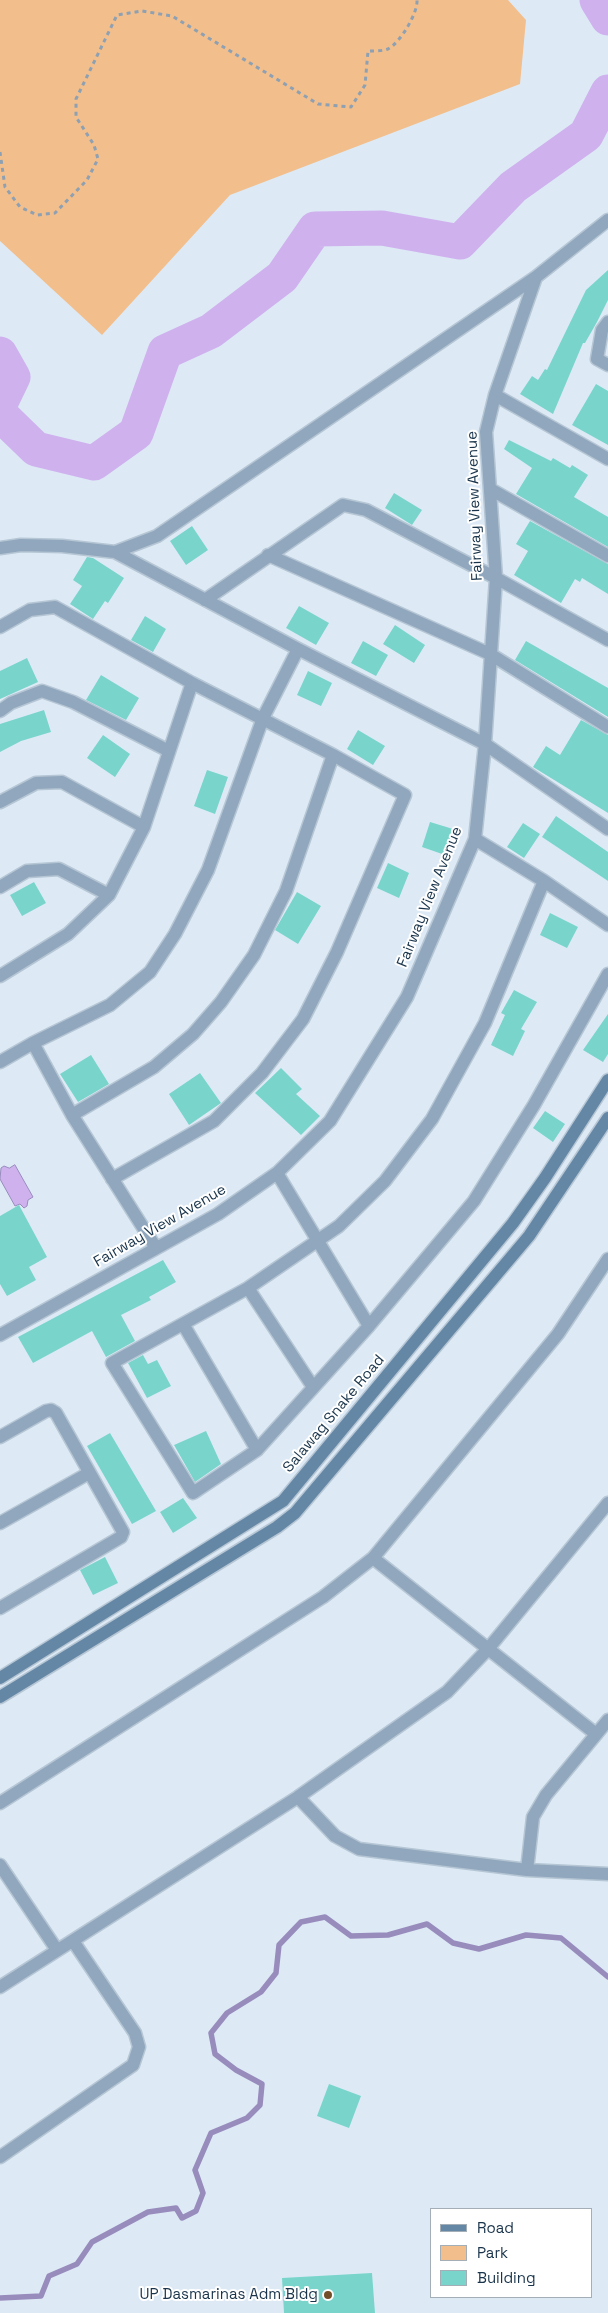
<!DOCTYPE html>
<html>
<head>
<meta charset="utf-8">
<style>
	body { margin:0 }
	#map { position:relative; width:608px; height:2313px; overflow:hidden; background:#ddeaf6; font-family:"Space Grotesk",sans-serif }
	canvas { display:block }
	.legend { position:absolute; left:430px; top:2208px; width:162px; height:90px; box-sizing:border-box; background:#fff; border:1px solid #a3aeb7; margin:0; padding:6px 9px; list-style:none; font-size:15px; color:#19344b }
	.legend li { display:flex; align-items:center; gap:10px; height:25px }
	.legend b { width:25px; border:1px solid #a3aeb7 }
</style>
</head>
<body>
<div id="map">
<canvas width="608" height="2313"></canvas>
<ul class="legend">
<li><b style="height:6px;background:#6587a6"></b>Road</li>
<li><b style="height:14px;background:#f2bf8c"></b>Park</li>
<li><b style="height:14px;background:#79d5cb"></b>Building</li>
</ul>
</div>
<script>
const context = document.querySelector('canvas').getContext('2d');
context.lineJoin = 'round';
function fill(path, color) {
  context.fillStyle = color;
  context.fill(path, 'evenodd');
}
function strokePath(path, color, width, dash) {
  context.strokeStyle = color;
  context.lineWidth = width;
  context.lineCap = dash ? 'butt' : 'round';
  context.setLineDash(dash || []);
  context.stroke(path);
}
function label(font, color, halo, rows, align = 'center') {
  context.font = font + ' "Space Grotesk",sans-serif';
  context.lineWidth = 4;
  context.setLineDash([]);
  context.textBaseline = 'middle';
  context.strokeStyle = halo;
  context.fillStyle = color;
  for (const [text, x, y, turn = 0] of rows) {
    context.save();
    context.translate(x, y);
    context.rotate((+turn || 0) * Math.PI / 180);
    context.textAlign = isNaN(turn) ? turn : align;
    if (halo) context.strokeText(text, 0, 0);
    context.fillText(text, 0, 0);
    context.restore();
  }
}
fill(new Path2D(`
	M0,0H508L526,20L520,84L230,195L102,335L0,241Z`), '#f2bf8c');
const water = new Path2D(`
	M15,1165L33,1197L28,1200L27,1206L24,1208L20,1204L15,1206L0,1179L1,1168L4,1166L9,1168Z`);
fill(water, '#cfb1ee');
strokePath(water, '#988cbd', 1);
strokePath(new Path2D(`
	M0,2298L41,2296L49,2276L77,2264L92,2242L148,2212L176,2208L182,2218L196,2211L203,2193L195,2170L211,2133L247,2118L260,2105L262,2084L236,2070L215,2054L211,2033L227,2013L261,1992L276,1973L279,1945L301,1922L325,1917L351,1936L388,1935L427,1924L453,1943L479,1949L526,1935L561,1938L608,1977`), '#988cbd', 5.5);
strokePath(new Path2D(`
	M597,0L608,18
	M0,354L13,377L0,404
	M0,414L36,449L94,463L136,433L165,352L211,331L282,277L315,229L382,228L460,242L513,187L586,135L608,92`), '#cfb1ee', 35);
fill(new Path2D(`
	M608,270V300L597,322L585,343H583L553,414L520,394L532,376L538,380L545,369L547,370L586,290Z
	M596,384L608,391V445L572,425Z
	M509,440L551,461L553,458L570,468L572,465L588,475L574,497L608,517V547L516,494L532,468L504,449Z
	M394,493L422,510L412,525L385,508Z
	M530,521L608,564V594L582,578L580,582L575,579L561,603L514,575L528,551L516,544Z
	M192,526L208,550L186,565L170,541Z
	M87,557L93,558L124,578L108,603L105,601L93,619L70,604L82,586L73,580Z
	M299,606L329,623L316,645L286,628Z
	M145,616L166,629L153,652L131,640Z
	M395,625L425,645L414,663L383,644Z
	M363,641L388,655L376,676L351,663Z
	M526,641L608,688V717L515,660Z
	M27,658L38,682L0,699V671Z
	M308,671L332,683L321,706L297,695Z
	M101,675L139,698L126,720L86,700Z
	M44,710L51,732L21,741L0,752V724Z
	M581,720L608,735V813L533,767L546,746L560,755Z
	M358,730L385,746L373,765L347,749Z
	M103,735L130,754L115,777L87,758Z
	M207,770L228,777L215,814L194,806Z
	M556,816L608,852V881L542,837Z
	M430,822L453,829L445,855L422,847Z
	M523,823L540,834L524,858L507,847Z
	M388,863L409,873L399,898L377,888Z
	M34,882L46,903L22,916L10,895Z
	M297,892L321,906L298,944L275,930Z
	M550,913L578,927L567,948L540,935Z
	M514,990L537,1002L521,1029L525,1031L513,1056L491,1045L505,1015L501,1013Z
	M608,1014V1054L603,1062L583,1050Z
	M91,1055L109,1084L78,1102L60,1074Z
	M281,1068L302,1089L296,1094L320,1116L301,1135L255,1093Z
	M200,1073L221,1103L189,1125L169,1094Z
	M545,1111L565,1124L553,1142L533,1128Z
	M19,1205L47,1257L29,1267L36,1280L7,1296L0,1284V1216Z
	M163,1260L176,1282L149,1297L151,1300L121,1315L135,1341L106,1357L92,1331L33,1363L18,1337Z
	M143,1355L148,1364L157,1360L171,1386L147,1398L128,1363Z
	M206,1431L221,1464L195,1482L174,1445Z
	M110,1433L156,1511L132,1524L87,1446Z
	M183,1498L197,1518L173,1533L160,1512Z
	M105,1557L118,1583L93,1595L80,1570Z
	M329,2084L361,2096L349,2128L317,2116Z
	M372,2273L375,2313H284L282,2278Z`), '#79d5cb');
const street = new Path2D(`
	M608,322L602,330L597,359L608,365
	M495,395L608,459
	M492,490L608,556
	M0,548L21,545L62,546L115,552L157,536L536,277L608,220
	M115,552L298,649L485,744L608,829
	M268,555L490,654L608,727
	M205,600L343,505L366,510L496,578L608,640
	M0,627L30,610L55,607L192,683L333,755L405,795L337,952L303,1019L262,1073L214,1121L112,1179
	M0,711L11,703L42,691L73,702L169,751
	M0,802L36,783L62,782L144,827
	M475,839L544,881L608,925
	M544,881L485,1023L432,1119L385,1181L339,1226L248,1288L112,1363L193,1493L257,1450L369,1326L474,1201L534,1105L608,974
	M0,887L27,871L59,869L109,895
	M0,976L68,934L109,895L144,827L192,683
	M33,1043L72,1115L156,1248
	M0,1062L33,1043L110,1005L150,972L175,934L208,870L263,718L298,649
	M72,1115L154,1067L193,1034L221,1002L254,955L286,891L333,755
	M277,1173L369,1326
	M248,1288L313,1387
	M183,1324L257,1450
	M0,1335L218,1214L277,1173L330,1121L407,997L475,839L485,744L496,578L486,432L495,395L536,277
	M0,1437L46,1411L51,1410L56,1413L123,1532L121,1537L0,1608
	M0,1523L89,1473
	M373,1558L596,1734
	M298,1797L335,1836L359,1849L527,1870L608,1874
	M0,1803L323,1597L373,1558L558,1334L608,1259
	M0,1865L57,1950
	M527,1870L533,1817L546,1795L608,1720
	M0,1987L298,1797L447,1692L488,1649L608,1503
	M0,2157L133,2065L139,2047L135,2033L73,1941`);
const secondary = new Path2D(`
	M0,1678L283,1501L513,1223L545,1178L608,1080
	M0,1697L277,1527L295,1513L529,1236L608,1118`);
strokePath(street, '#b6c6d4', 15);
strokePath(secondary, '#b6c6d4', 15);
strokePath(new Path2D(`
	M0,152L5,187L20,207L37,215L55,213L87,180L98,159L94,145L76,117V99L117,15L142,11L172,16L318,104L351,107L365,85L368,51C374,51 383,51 388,49C400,43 418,13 417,0`), '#8ea0b1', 3, [4, 4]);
strokePath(street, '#90a7bd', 12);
strokePath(secondary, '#6587a6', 12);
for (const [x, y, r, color] of [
	[328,2295,5,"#724f28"]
]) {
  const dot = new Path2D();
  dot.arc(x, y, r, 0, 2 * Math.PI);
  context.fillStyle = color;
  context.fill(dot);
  strokePath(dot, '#fff', 2);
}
label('15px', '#19344b', '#fff', [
	["Fairway View Avenue",475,506,-92],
	["Fairway View Avenue",430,897,-68],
	["Fairway View Avenue",160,1226,-30],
	["Salawag Snake Road",334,1414,-50]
]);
label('15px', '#19344b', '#fff', [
	["UP Dasmarinas Adm Bldg",318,2295]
], 'right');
</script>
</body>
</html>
